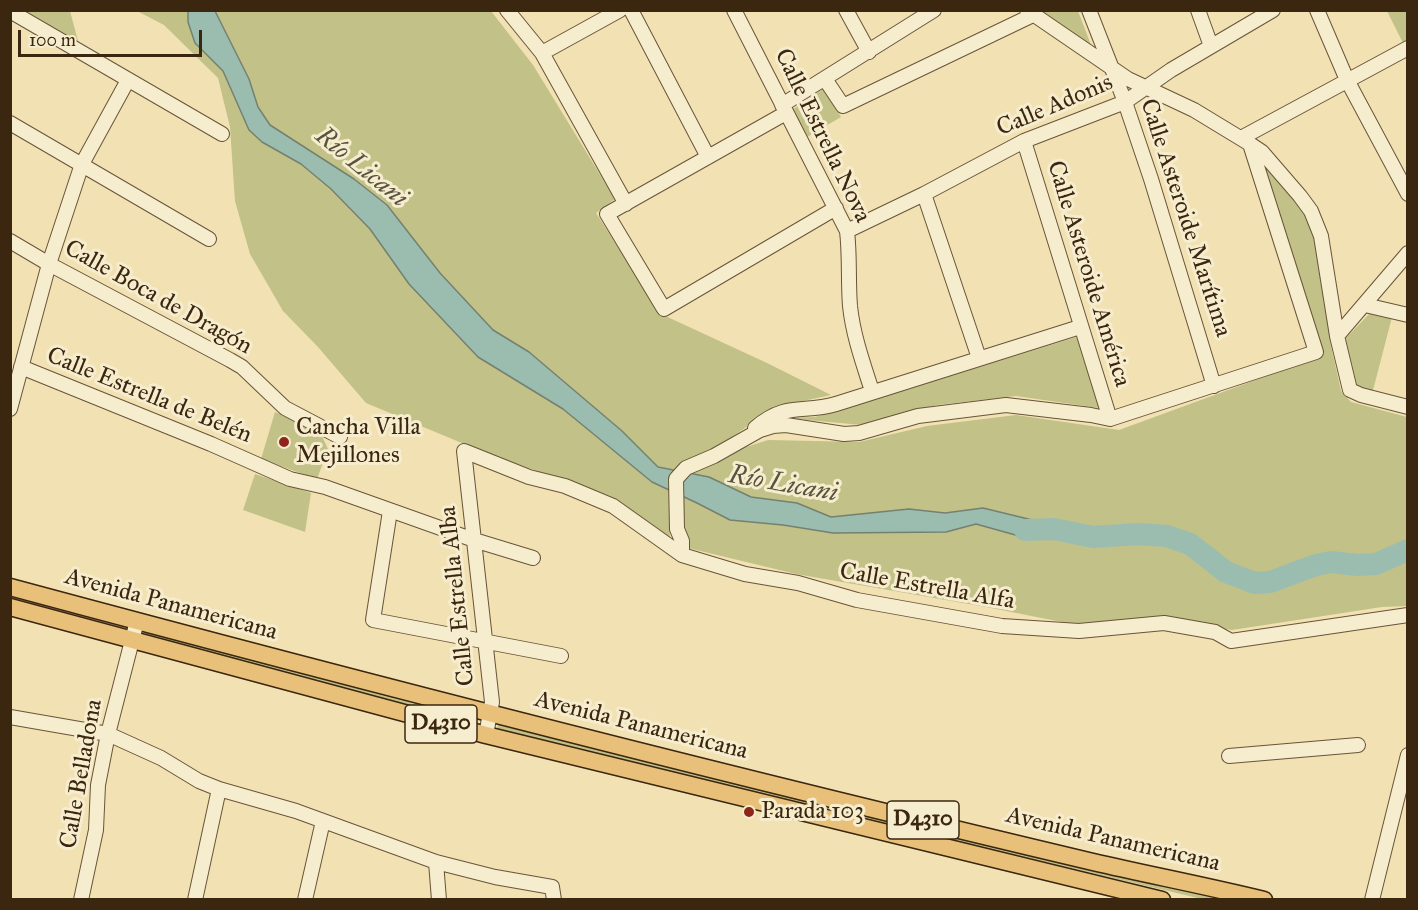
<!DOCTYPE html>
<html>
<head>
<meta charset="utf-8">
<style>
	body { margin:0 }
	#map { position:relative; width:1418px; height:910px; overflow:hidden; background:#f1e1b3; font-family:"IM FELL Great Primer",serif }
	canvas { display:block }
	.frame { position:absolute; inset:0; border:12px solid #3b260f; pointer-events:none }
	.scale { position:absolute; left:18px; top:30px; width:184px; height:27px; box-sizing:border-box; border:3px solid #3b260f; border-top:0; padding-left:8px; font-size:18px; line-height:21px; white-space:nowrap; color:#3b260f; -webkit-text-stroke:4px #f6ecce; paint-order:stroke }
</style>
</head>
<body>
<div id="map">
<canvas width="1418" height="910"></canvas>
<div class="frame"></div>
<div class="scale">100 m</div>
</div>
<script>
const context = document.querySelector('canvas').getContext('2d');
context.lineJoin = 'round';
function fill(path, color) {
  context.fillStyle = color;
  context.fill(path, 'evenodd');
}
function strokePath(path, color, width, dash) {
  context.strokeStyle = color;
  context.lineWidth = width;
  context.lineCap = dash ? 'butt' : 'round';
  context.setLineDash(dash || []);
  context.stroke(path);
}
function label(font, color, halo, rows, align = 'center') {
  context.font = font + ' "IM FELL Great Primer",serif';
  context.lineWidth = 6;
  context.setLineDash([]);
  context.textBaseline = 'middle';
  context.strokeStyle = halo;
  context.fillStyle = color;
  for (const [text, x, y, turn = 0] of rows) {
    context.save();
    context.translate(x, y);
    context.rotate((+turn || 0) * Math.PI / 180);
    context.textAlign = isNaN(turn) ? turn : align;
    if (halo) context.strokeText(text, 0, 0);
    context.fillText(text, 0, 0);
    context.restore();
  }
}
fill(new Path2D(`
	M26,11H70L78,41Z
	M137,11H188L195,42L223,71L249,130L262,142L301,164L331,189L370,229L478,357L563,409L652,482L669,490L670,539L610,496L488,454L366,403L318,347L283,311L250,254L235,201L230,127L218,78L164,25Z
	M215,11H491L533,65L615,199L596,213L661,314L767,363L831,395L775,407L729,439L737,450L768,440L859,442L927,426L1016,415L1119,430L1321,356L1261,160L1310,220L1315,232L1331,346L1341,391L1351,402L1407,417V606L1382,607L1232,630L1161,617L1072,624L986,607L796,574L688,548L684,532L683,496L697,503L783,525L833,533L946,532L976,524L1019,536L1059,535L1052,525L983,508L945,513L909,509L831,517L797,503L751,497L709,477L658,467L622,431L529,352L493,330L440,273L387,205L354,179L270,125L258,107L249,79Z
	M1035,11H1078L1091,45Z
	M1387,11H1407V43L1404,45Z
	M823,89L841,117L807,137L792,110Z
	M1371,312L1392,317L1372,394L1357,387L1352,377L1344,340Z
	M1077,337L1099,408L1016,396L937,405L862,425L785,418L815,417Z
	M275,412L320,432L328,449L317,479L261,459Z
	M255,474L311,493L305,532L243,510Z
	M145,631L473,720L471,725L144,637Z
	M498,725L1218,897L1217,899H1202L496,732Z`), '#c1c188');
const water = new Path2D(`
	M188,11H215L249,79L258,107L270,125L354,179L387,205L440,273L493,330L529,352L622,431L658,467L709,477L751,497L797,503L831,517L909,509L945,513L983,508L1053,525L1059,536H1019L976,524L946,532L833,533L783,525L730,520L697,503L652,482L563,409L478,357L409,284L370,229L331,189L301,164L262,142L249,130L223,71L195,43L188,22Z`);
fill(water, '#9bbdb0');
strokePath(water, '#758170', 1.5);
strokePath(new Path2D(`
	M1025,530L1054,529L1093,537L1137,534L1167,536L1190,544L1226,572L1255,583L1270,582L1316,565L1331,562L1358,565L1376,564L1408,550`), '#9bbdb0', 22);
const minor = new Path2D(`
	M507,10L542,53L626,204
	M631,10L708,157
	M734,10L847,231C850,256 848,281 850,306C853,335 863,363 872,391
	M846,10L869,52
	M1027,10L1128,79L1194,110L1250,144L1262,152L1300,196L1311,211L1321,236L1337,336L1350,390L1361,395L1408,407
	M1089,10L1125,102L1151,179L1214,386
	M1198,10L1211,46
	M1317,10L1347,80L1408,194
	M10,11L222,134
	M542,53L620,10
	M825,79L843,106L1035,14
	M782,105L934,10
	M786,113L607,214L664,309L836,208
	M10,123L209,239
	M1241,138L1408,48
	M1024,141L1110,419
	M924,194L979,358
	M847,231L924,194L1024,141L1125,102L1171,70L1273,10
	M10,241L49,264L230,360L242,367L285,408L340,437
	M1365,305L1408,315
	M1337,336L1408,253
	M21,367L211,444L290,479L325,487L474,540L533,558
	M10,409L49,264L82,164L128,80
	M755,428C787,401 803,414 836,404C918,378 999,352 1080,327
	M390,511L373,620L561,656
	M682,555V541L677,529L676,479L686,468L714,456L760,430L773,426L786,425L844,434L859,433L918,416L1006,405L1091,415L1110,419L1316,352L1250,144
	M10,717L108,734L161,758L199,781L219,789L296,811L436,862L495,877L552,887L554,900
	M486,735L492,702L464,451L529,477L565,486L613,506L682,555L745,574L798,583L857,600L1002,626L1079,631L1164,623L1215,632L1231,641L1408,615
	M1229,756L1358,745
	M436,862L439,900
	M81,900L96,830L98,785L108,734L137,621
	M195,900L219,789
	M305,900L323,821
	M1372,900L1408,755`);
const major = new Path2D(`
	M10,587C370,684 730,776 1093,862C1149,875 1207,886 1264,900
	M10,607L486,735L1162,900`);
strokePath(minor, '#685538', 16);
strokePath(major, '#3b260f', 19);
strokePath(minor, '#f6ecce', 14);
strokePath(major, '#e8c07a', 16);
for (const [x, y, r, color] of [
	[284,442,6,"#8f2418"],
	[749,812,6,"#8f2418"]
]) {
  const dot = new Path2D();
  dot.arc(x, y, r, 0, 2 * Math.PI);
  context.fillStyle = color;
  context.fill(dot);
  strokePath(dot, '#f6ecce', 2);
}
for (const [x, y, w] of [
	[441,724,72],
	[923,820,72]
]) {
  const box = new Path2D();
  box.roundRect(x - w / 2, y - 19, w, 38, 4.5);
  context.fillStyle = '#f6ecce';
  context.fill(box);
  strokePath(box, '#3b260f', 1.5);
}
label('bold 22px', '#3b260f', null, [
	["D4310",441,724],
	["D4310",923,820]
]);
label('24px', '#3b260f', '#f6ecce', [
	["Calle Adonis",1055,106,-23],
	["Calle Estrella Nova",822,136,64],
	["Calle Asteroide Marítima",1185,218,72],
	["Calle Asteroide América",1088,274,73],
	["Calle Boca de Dragón",158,298,29],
	["Calle Estrella de Belén",149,396,22],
	["Calle Estrella Alfa",927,587,10],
	["Calle Estrella Alba",458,596,-96],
	["Avenida Panamericana",171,605,15],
	["Avenida Panamericana",641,726,14],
	["Calle Belladona",82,774,-80],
	["Avenida Panamericana",1113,840,13]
]);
label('24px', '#3b260f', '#f6ecce', [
	["Cancha Villa",296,428],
	["Mejillones",296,456],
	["Parada 103",761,812]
], 'left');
label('italic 26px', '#58533f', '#f6ecce', [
	["Río Licani",361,168,39],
	["Río Licani",783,485,10]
]);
</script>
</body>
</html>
